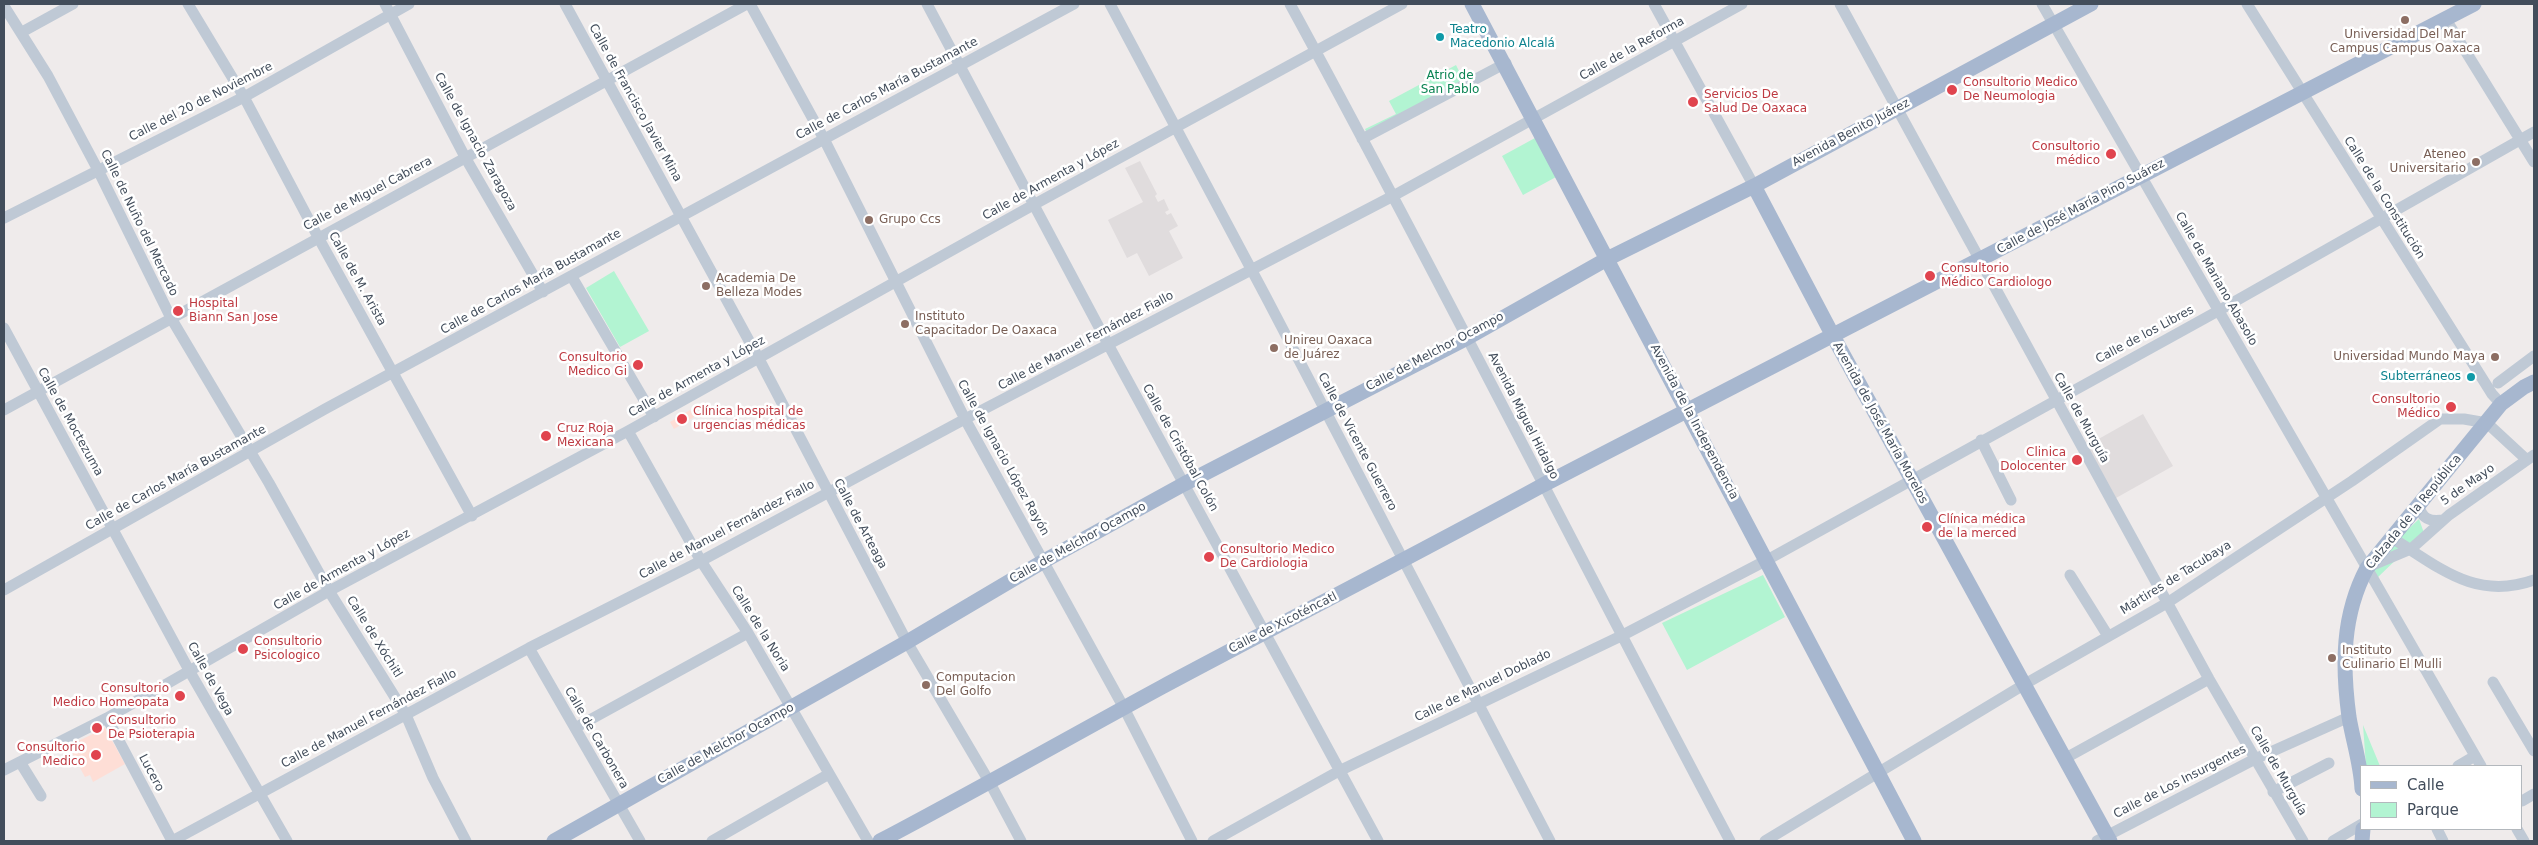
<!DOCTYPE html>
<html>
<head>
<meta charset="utf-8">
<style>
	body { margin:0 }
	#map { position:relative; width:2538px; height:845px; overflow:hidden; background:#efebeb; font-family:"DejaVu Sans",sans-serif }
	canvas { display:block }
	.frame { position:absolute; inset:0; border:5px solid #424d5b; pointer-events:none }
	.legend { position:absolute; left:2360px; top:765px; width:162px; height:65px; box-sizing:border-box; background:#fff; border:1px solid #b3b8bd; margin:0; padding:6px 9px; list-style:none; font-size:15px; color:#424d5b }
	.legend li { display:flex; align-items:center; gap:10px; height:25px }
	.legend b { width:25px; border:1px solid #b3b8bd }
</style>
</head>
<body>
<div id="map">
<canvas width="2538" height="845"></canvas>
<div class="frame"></div>
<ul class="legend">
<li><b style="height:6px;background:#a7b7cf"></b>Calle</li>
<li><b style="height:14px;background:#b2f4d2"></b>Parque</li>
</ul>
</div>
<script>
const context = document.querySelector('canvas').getContext('2d');
context.lineJoin = 'round';
function fill(path, color) {
  context.fillStyle = color;
  context.fill(path, 'evenodd');
}
function strokePath(path, color, width, dash) {
  context.strokeStyle = color;
  context.lineWidth = width;
  context.lineCap = dash ? 'butt' : 'round';
  context.setLineDash(dash || []);
  context.stroke(path);
}
function label(font, color, halo, rows, align = 'center') {
  context.font = font + ' "DejaVu Sans",sans-serif';
  context.lineWidth = 5;
  context.setLineDash([]);
  context.textBaseline = 'middle';
  context.strokeStyle = halo;
  context.fillStyle = color;
  for (const [text, x, y, turn = 0] of rows) {
    context.save();
    context.translate(x, y);
    context.rotate((+turn || 0) * Math.PI / 180);
    context.textAlign = isNaN(turn) ? turn : align;
    if (halo) context.strokeText(text, 0, 0);
    context.fillText(text, 0, 0);
    context.restore();
  }
}
fill(new Path2D(`
	M1140,161L1157,194L1155,196L1158,202L1164,199L1169,210L1165,212L1167,215L1171,213L1178,226L1169,231L1183,258L1149,276L1137,253L1127,258L1108,220L1143,202L1125,168Z
	M2143,414L2173,466L2116,498L2086,446Z`), '#e0dcdd');
fill(new Path2D(`
	M690,410L694,417L674,429L670,422Z
	M105,728L125,764L93,782L90,775L85,777L68,746Z`), '#feded6');
fill(new Path2D(`
	M1456,65L1463,79L1370,139L1365,129L1396,114L1389,101Z
	M1535,138L1556,177L1523,195L1502,156Z
	M614,271L649,331L620,347L586,288Z
	M2419,519L2424,533L2377,578L2367,568Z
	M1763,575L1785,617L1687,670L1662,623Z
	M2363,725L2380,766H2366Z`), '#b2f4d2');
strokePath(new Path2D(`
	M188,4L244,97L318,237L472,516
	M385,4L465,157L543,292
	M565,4L759,359L907,642L990,783L1021,841
	M750,4L824,139L965,419L1124,708L1192,841
	M927,4L1109,346L1378,841
	M1110,4L1266,297L1550,841
	M1290,4C1441,281 1582,563 1730,841
	M1654,4L1754,186
	M1840,4L2209,679L2303,841
	M2042,4L2481,766
	M2247,4L2492,394L2501,404
	M4,6L48,76L98,170L171,318L269,483L329,591L406,715L433,778L466,841
	M2445,18L2534,162
	M22,32L73,4
	M1362,139L1506,63
	M4,218L244,97L409,4
	M572,277L654,417
	M4,328L190,672L287,841
	M2498,383L2534,356
	M4,410L747,4
	M628,431L701,561L748,633L868,841
	M1981,440L2011,500
	M2419,506C2422,519 2430,522 2443,520
	M2392,538C2439,567 2475,601 2534,580
	M2368,567L2411,549L2449,515L2534,455
	M2070,575L2108,636
	M4,590L325,409L1074,4
	M529,648L640,841
	M2493,682L2534,751
	M107,718L172,841
	M575,728L748,633
	M2064,759L2209,679
	M20,762L41,796
	M2458,766L2475,756
	M4,770L107,718L329,591L628,431L1035,204L1402,4
	M2273,792L2329,763
	M2522,801L2534,794
	M2437,829L2443,841
	M2517,829L2524,841
	M172,841L529,648L701,561L965,419L1393,196L1742,4
	M712,841L829,774
	M1213,841L1339,771L1621,636L1767,560L2218,311L2534,132
	M1765,841L2025,684L2167,603L2352,481L2440,419H2464L2487,423L2527,460
	M2097,841L2255,759L2349,717
	M2333,841L2362,824`), '#bfc9d5', 11);
strokePath(new Path2D(`
	M1472,4L1914,841
	M1754,186L1833,336L2110,841
	M2362,789C2361,765 2353,741 2349,717C2342,665 2342,615 2367,568L2501,404L2524,387L2534,382
	M554,841L907,642L1044,561L1184,484L1467,338L1607,259L1754,186L2091,4
	M880,841C975,791 1068,738 1162,687C1289,619 1417,554 1543,485L2474,4
	M2362,841L2363,829`), '#a7b7cf', 15);
for (const [x, y, r, color] of [
	[2405,20,5,"#8d6e63"],
	[1440,37,5,"#0f9aa8"],
	[1952,90,6,"#e0444e"],
	[1693,102,6,"#e0444e"],
	[2111,154,6,"#e0444e"],
	[2476,162,5,"#8d6e63"],
	[869,220,5,"#8d6e63"],
	[1930,276,6,"#e0444e"],
	[706,286,5,"#8d6e63"],
	[178,311,6,"#e0444e"],
	[905,324,5,"#8d6e63"],
	[1274,348,5,"#8d6e63"],
	[2495,357,5,"#8d6e63"],
	[638,365,6,"#e0444e"],
	[2471,377,5,"#0f9aa8"],
	[2451,407,6,"#e0444e"],
	[682,419,6,"#e0444e"],
	[546,436,6,"#e0444e"],
	[2077,460,6,"#e0444e"],
	[1927,527,6,"#e0444e"],
	[1209,557,6,"#e0444e"],
	[243,649,6,"#e0444e"],
	[2332,658,5,"#8d6e63"],
	[926,685,5,"#8d6e63"],
	[180,696,6,"#e0444e"],
	[97,728,6,"#e0444e"],
	[96,755,6,"#e0444e"]
]) {
  const dot = new Path2D();
  dot.arc(x, y, r, 0, 2 * Math.PI);
  context.fillStyle = color;
  context.fill(dot);
  strokePath(dot, '#fff', 2);
}
label('12px', '#0d838f', '#fff', [
	["Teatro",1450,30],
	["Macedonio Alcalá",1450,44],
	["Subterráneos",2461,377,"right"]
], 'left');
label('12px', '#785e54', '#fff', [
	["Universidad Del Mar",2405,35,"center"],
	["Campus Campus Oaxaca",2405,49,"center"],
	["Ateneo",2466,155,"right"],
	["Universitario",2466,169,"right"],
	["Grupo Ccs",879,220],
	["Academia De",716,279],
	["Belleza Modes",716,293],
	["Instituto",915,317],
	["Capacitador De Oaxaca",915,331],
	["Unireu Oaxaca",1284,341],
	["de Juárez",1284,355],
	["Universidad Mundo Maya",2485,357,"right"],
	["Instituto",2342,651],
	["Culinario El Mulli",2342,665],
	["Computacion",936,678],
	["Del Golfo",936,692]
], 'left');
label('12px', '#424d5b', '#fff', [
	["Calle de la Reforma",1632,49,-29],
	["Calle de Carlos María Bustamante",887,89,-28],
	["Calle del 20 de Noviembre",201,102,-27],
	["Calle de Francisco Javier Mina",635,103,61],
	["Avenida Benito Juárez",1851,133,-28],
	["Calle de Ignacio Zaragoza",475,142,61],
	["Calle de Armenta y López",1051,180,-29],
	["Calle de Miguel Cabrera",368,194,-28],
	["Calle de la Constitución",2384,198,58],
	["Calle de José María Pino Suárez",2081,207,-28],
	["Calle de Nuño del Mercado",139,223,64],
	["Calle de M. Arista",357,279,61],
	["Calle de Mariano Abasolo",2216,279,60],
	["Calle de Carlos María Bustamante",531,282,-29],
	["Calle de los Libres",2145,335,-28],
	["Calle de Manuel Fernández Fiallo",1086,341,-28],
	["Calle de Melchor Ocampo",1435,352,-28],
	["Calle de Armenta y López",697,377,-29],
	["Avenida Miguel Hidalgo",1523,416,63],
	["Calle de Murguía",2081,418,61],
	["Calle de Moctezuma",70,422,61],
	["Avenida de la Independencia",1694,422,62],
	["Avenida de José María Morelos",1880,423,61],
	["Calle de Vicente Guerrero",1357,442,62],
	["Calle de Cristóbal Colón",1180,448,61],
	["Calle de Ignacio López Rayón",1003,458,61],
	["Calle de Carlos María Bustamante",176,478,-29],
	["5 de Mayo",2468,485,-35],
	["Calzada de la República",2414,512,-51],
	["Calle de Arteaga",860,524,62],
	["Calle de Manuel Fernández Fiallo",727,530,-28],
	["Calle de Melchor Ocampo",1078,543,-29],
	["Calle de Armenta y López",342,570,-29],
	["Mártires de Tacubaya",2176,578,-32],
	["Calle de Xicoténcatl",1283,623,-27],
	["Calle de la Noria",760,629,58],
	["Calle de Xóchitl",374,637,58],
	["Calle de Vega",210,679,61],
	["Calle de Manuel Doblado",1483,686,-26],
	["Calle de Manuel Fernández Fiallo",369,719,-28],
	["Calle de Carbonera",596,738,60],
	["Calle de Melchor Ocampo",726,744,-29],
	["Calle de Murguía",2278,771,60],
	["Lucero",151,773,62],
	["Calle de Los Insurgentes",2180,782,-27]
]);
label('12px', '#0b8453', '#fff', [
	["Atrio de",1450,76],
	["San Pablo",1450,90]
]);
label('12px', '#be3a42', '#fff', [
	["Consultorio Medico",1963,83],
	["De Neumologia",1963,97],
	["Servicios De",1704,95],
	["Salud De Oaxaca",1704,109],
	["Consultorio",2100,147,"right"],
	["médico",2100,161,"right"],
	["Consultorio",1941,269],
	["Médico Cardiologo",1941,283],
	["Hospital",189,304],
	["Biann San Jose",189,318],
	["Consultorio",627,358,"right"],
	["Medico Gi",627,372,"right"],
	["Consultorio",2440,400,"right"],
	["Médico",2440,414,"right"],
	["Clínica hospital de",693,412],
	["urgencias médicas",693,426],
	["Cruz Roja",557,429],
	["Mexicana",557,443],
	["Clinica",2066,453,"right"],
	["Dolocenter",2066,467,"right"],
	["Clínica médica",1938,520],
	["de la merced",1938,534],
	["Consultorio Medico",1220,550],
	["De Cardiologia",1220,564],
	["Consultorio",254,642],
	["Psicologico",254,656],
	["Consultorio",169,689,"right"],
	["Medico Homeopata",169,703,"right"],
	["Consultorio",108,721],
	["De Psioterapia",108,735],
	["Consultorio",85,748,"right"],
	["Medico",85,762,"right"]
], 'left');
</script>
</body>
</html>
